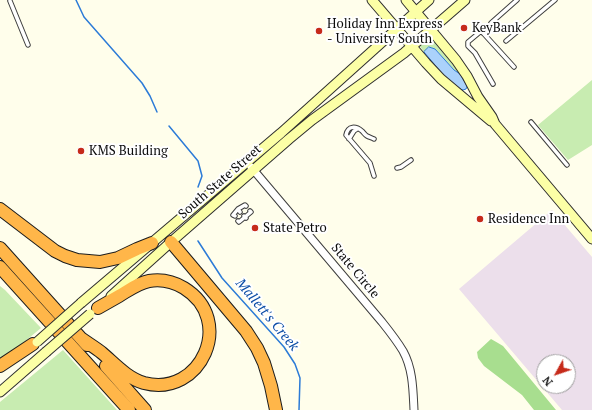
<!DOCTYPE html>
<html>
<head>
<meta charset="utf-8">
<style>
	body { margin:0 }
	#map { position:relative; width:592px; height:410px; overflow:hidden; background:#fffeeb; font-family:"PT Serif",serif }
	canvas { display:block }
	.north { position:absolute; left:536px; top:354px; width:40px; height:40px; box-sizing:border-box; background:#fff; border:1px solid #9e9e9e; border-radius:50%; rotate:230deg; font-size:11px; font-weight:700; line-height:16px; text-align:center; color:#0c0c0c }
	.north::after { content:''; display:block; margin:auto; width:14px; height:18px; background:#c62a1a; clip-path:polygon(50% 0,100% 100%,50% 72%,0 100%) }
</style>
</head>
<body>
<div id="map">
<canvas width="592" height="410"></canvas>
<div class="north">N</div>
</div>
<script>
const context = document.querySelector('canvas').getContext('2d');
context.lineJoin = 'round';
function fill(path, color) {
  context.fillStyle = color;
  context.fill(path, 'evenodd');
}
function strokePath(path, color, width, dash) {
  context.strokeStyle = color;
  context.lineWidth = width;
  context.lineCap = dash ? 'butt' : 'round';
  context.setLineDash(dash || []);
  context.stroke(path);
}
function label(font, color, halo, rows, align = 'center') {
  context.font = font + ' "PT Serif",serif';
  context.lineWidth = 4;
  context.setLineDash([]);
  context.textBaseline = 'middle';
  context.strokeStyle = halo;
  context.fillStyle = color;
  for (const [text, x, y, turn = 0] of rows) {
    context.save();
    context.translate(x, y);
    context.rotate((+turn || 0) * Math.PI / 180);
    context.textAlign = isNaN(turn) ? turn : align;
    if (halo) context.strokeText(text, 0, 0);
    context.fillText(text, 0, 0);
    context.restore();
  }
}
fill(new Path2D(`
	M552,210L592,257V410H562L459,289ZM544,362H568V386H544Z`), '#ecdfeb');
fill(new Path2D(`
	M430,36L449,58L460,74L454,70L435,49L429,47L424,52L419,45Z
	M592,80V145L568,160L538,125Z
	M0,286L5,290L41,328L0,362Z
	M63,350L117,410H0V402Z`), '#c8ecb1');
fill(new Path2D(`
	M491,339L498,343L503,346L556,410H534L522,395L484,366L478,358L477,352Z`), '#a8de8f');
const water = new Path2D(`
	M429,47L435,49L454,70L460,74L466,84L467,87L466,89L463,90L460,89L445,77L424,52Z`);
fill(water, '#abd2fb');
strokePath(water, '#2c7bd7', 1);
strokePath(new Path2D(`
	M76,0L84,17L142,83L150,96L157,112
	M169,126L198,161L202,176L198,187
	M198,241L222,278L284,347L295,364L300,378L299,410`), '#2c7bd7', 1.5);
const lane = new Path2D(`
	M10,1L28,45
	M491,23L517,0
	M506,41L555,0
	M493,84L475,53L468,46V42L480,32H482L484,34L514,67
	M531,122L567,165
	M349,139L354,131L357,129
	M374,139C372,138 369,137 367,136C365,135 364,133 362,131C356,126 348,125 346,135L370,163L374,176
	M397,168L401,167L411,160
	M240,212L238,209L245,205L246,206
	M235,216L233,215L238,209
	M244,216L245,217L251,212L250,211
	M238,221L239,222L245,217L246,218`);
const street = new Path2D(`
	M251,167L382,322C390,332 397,341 403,351C413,369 413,390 414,410`);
const secondary = new Path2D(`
	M372,0L426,63L441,79L491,121
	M406,0L456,60L467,76L478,97L492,117L495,124L592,239
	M111,296L171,242L289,139L312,120L404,53L465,0
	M81,303L281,133L429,0
	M0,392L46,352`);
const highway = new Path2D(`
	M0,209L55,251L65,256L77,260L100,262L118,258L137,249L152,243
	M171,242L246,331L257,348L264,363L271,386L276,410
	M0,248L87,345
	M0,267L129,410
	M82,339C89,344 96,348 102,353C115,364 127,378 144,383C201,398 236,320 184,288C174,282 161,279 149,281C138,283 129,290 119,296C112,300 105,304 98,308
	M0,366L33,344
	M106,366L145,410`);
strokePath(lane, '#3f3f3f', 5.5);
strokePath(street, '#3f3f3f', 9);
strokePath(secondary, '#2e2e2e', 11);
strokePath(highway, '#1d1d1d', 14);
strokePath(lane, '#fff', 3.5);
strokePath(street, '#fff', 7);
strokePath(secondary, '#fcffa6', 9);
strokePath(highway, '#ffb649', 12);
const secondaryBridge = new Path2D(`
	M37,342L81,303
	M46,352L90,314`);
strokePath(secondaryBridge, '#2e2e2e', 11, []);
strokePath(secondaryBridge, '#fcffa6', 9);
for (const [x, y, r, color] of [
	[464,28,4,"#c62a1a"],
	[319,31,4,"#c62a1a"],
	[81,151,4,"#c62a1a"],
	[480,219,4,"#c62a1a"],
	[255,228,4,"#c62a1a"]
]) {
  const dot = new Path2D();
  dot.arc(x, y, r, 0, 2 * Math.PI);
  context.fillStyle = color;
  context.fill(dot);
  strokePath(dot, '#fff', 1.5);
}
label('13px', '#0c0c0c', '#fff', [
	["Holiday Inn Express",327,24],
	["- University South",327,39],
	["KeyBank",472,28],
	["KMS Building",89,151],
	["Residence Inn",488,219],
	["State Petro",263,228]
], 'left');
label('13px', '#0c0c0c', '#fff', [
	["South State Street",220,182,-41],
	["State Circle",355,271,50]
]);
label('italic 14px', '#0c4da6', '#fff', [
	["Mallett's Creek",267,315,50]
]);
</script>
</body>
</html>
